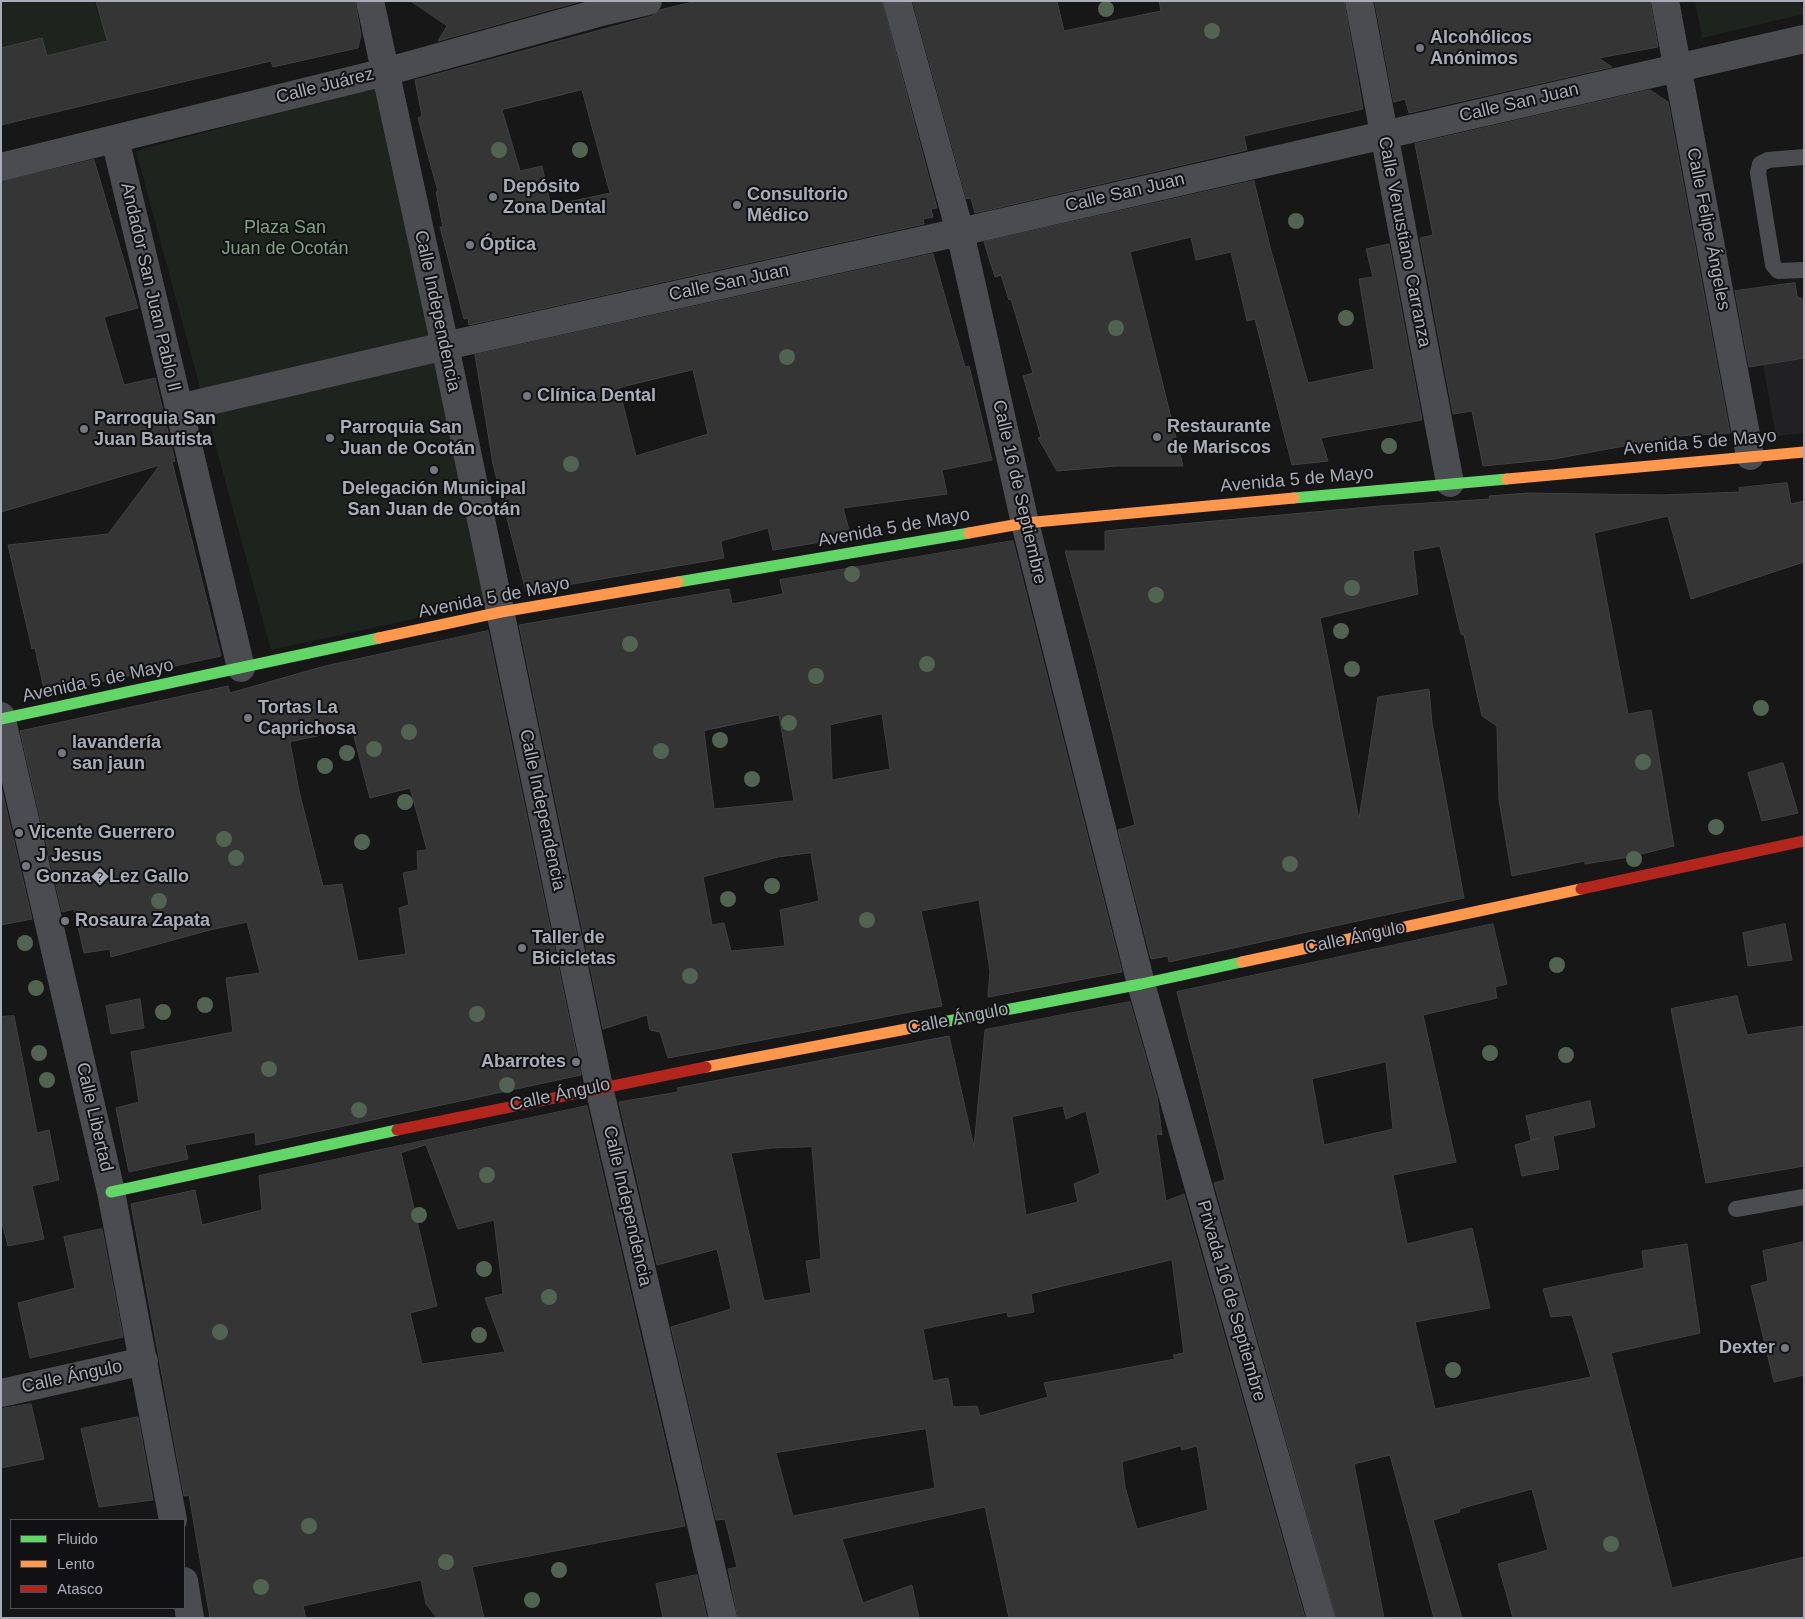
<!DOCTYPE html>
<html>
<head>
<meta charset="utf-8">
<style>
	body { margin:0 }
	#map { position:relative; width:1805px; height:1619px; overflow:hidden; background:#171717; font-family:Arial,sans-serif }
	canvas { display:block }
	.frame { position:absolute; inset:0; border:2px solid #a8adb8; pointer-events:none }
	.legend { position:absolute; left:10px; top:1519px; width:175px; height:90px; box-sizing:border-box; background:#111113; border:1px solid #4d4f55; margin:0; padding:6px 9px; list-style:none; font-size:15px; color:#a8adb8 }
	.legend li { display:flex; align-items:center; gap:10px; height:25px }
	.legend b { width:25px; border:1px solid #4d4f55 }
</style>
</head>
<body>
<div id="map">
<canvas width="1805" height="1619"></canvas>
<div class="frame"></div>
<ul class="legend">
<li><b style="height:6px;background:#63d668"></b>Fluido</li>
<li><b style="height:6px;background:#ff974d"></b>Lento</li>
<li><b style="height:6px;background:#b3261e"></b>Atasco</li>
</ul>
</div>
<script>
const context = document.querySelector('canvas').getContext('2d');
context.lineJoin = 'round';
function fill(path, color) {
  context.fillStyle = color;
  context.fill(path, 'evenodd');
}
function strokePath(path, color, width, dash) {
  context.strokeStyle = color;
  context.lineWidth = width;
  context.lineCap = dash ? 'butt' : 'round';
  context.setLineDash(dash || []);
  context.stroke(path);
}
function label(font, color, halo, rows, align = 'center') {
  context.font = font + ' Arial,sans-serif';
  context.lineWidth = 4;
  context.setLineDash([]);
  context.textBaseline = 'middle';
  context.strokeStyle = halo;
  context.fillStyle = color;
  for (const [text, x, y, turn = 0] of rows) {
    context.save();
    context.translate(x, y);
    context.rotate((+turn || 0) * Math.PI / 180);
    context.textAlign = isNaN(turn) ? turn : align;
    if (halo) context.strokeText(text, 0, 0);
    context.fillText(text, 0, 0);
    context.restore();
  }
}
fill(new Path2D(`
	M1804,358V433L1776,436L1763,365Z`), '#212123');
fill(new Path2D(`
	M1,1H94L107,41L59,53L74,109L62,110L1,48Z
	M1695,1H1801L1804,14L1702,38Z
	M378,85L486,603L271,650L136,151Z`), '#1d241e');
const building = new Path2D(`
	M96,1H355L361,35L358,48L273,67L271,61L1,125V48L42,38L47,56L107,41Z
	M411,1H582L438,41L447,26Z
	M697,1H882L937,208L931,209L933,217L923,219L924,224L469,325L468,318L464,319L440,227H443L436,192H438L418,118L422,116L415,80L652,16L660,10ZM582,90L610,193L554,205L553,202H550L542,166L520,171L502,110Z
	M913,1H1057L1064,31L1161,11L1159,1H1344L1363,109L1244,136L1247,150L975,213L971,198L967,199Z
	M1375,1H1650L1658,47L1599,58L1612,67L1409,113L1405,99L1394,102Z
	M1650,90L1668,102L1730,433L1678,436L1554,459L1483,466L1472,411L1453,414L1420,238L1433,235L1415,144Z
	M94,160L138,308L104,317L124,385L155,378L175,461L172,462L221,656L45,694L35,648L32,649L8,545L108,534L160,465L1,512V182Z
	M1254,181L1270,247L1308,383L1374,369L1359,279L1373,277L1366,249L1389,244L1422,420L1321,438L1328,461L1292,465L1255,319L1247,321L1231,252L1196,260L1191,237L1130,252L1183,466H1116L1057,471L1038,438L1041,437L1023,376L1033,373L1011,299L1009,300L1001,275L995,277L984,242Z
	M933,254L965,367L969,366L992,460L942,470L947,494L843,508L851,537L773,550L768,528L721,541L724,558L526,592L493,464L475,355ZM693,370L708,434L636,456L619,388Z
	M1795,283L1797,296L1804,300V358L1749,367L1735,291Z
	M1787,483L1791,504L1804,501V562L1691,599L1668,516L1594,533L1628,714L1651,710L1674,846L1629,857L1585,864V861L1512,876L1499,800L1497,726L1482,716L1464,635L1461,634L1440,546L1413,551L1418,594L1320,618L1359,819L1378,697L1429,689L1432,723L1464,898L1169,962L1168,956L1151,959L1118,830L1135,825L1094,657L1065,551H1105V531L1380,506L1490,499L1489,496L1527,493L1662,495L1740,492L1739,488Z
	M1013,541L1122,972L988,997L990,971L979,900L921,911L942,1006L668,1058L660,1032L650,1030L647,1015L603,1029L519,625L729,589L732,604L783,594L780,580ZM882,714L890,769L832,780L830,725ZM779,715L794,801L714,809L704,731ZM811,853L819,901L780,910L785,946L731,951L724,923L712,925L703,877L778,857Z
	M488,631L581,1075L256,1145L255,1132L185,1145L188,1159L129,1172L116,1108L139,1102L131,1052L233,1032L226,978L260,973L247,922L210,930L111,957L110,949L84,953L74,909L62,912L20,731L228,686L230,693L325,666ZM352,729L370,798L410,788L427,850L417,851L418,870L403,873L409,905L399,908L406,954L358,961L342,884L323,886L299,791L290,742Z
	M1783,763L1798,813L1762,821L1748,773Z
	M1,786L32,919L1,925Z
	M1493,924L1507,984L1495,987L1497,998L1423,1015L1456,1162L1393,1175L1407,1244L1472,1228L1490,1308L1415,1322L1435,1409L1591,1377L1572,1315L1551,1317L1543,1289L1644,1268L1642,1251L1687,1244L1700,1333L1611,1353L1672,1588L1804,1557V1618H1513L1498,1564L1548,1550L1532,1489L1459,1509L1460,1512L1433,1520L1462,1618H1434L1390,1455L1354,1464L1384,1618H1336L1214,1183L1225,1180L1177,992ZM1386,1062L1393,1129L1324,1145L1312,1079Z
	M1785,924L1792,960L1748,966L1743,933Z
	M1737,996L1747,1035L1804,1026V1166L1706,1183L1671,1009Z
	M140,999L144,1028L111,1034L106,1006Z
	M1130,1002L1157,1097L1162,1135L1156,1134L1166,1201L1184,1194L1305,1618H1009L985,1507L842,1539L863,1603L912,1585L919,1618H738L728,1569L737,1567L725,1519L716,1520L671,1327L731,1309L717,1249L657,1265L619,1102L678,1092L677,1088L949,1036L974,1147L985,1030ZM1063,1106L1066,1119L1086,1111L1100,1173L1074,1184L1078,1202L1026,1215L1012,1117ZM812,1147L821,1259L806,1261L811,1293L764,1301L731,1153L772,1148ZM1172,1260L1184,1353L1173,1355L1175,1359L1044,1383L1048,1397L980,1416L977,1406L953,1407L948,1378L933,1381L923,1329L1007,1312L1008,1317L1034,1312L1031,1294ZM926,1429L935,1488L793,1516L776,1453ZM1181,1446L1182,1450L1197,1446L1208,1510L1137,1529L1125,1487L1122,1462Z
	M14,1016L37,1133L49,1130L59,1180L32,1186L44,1239L8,1246L1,1219V1017Z
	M1590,1101L1595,1127L1553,1136L1559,1169L1522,1176L1515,1145L1540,1138L1531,1140L1526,1116Z
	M587,1106L685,1526L472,1567L484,1618H437L426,1604L421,1580L303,1606L306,1618H210L189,1495L184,1496L131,1204L195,1190L202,1225L262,1210L259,1176ZM426,1145L458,1229L494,1220L503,1294L485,1298L505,1352L422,1364L410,1313L437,1306L401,1153Z
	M102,1229L123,1337L30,1358L18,1303L75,1288L64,1237Z
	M1804,1242V1375L1774,1382L1751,1286L1768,1281L1763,1251Z
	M31,1404L44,1459L1,1468V1409Z
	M138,1417L153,1500L99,1507L81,1429Z
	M697,1575L707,1618H663L656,1584Z`);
fill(building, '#353536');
strokePath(building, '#3f4043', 1);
strokePath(new Path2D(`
	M1804,157L1768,160L1760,164L1758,173L1773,265L1778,271L1804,270
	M1736,1209L1804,1197`), '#4b4c50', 16);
strokePath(new Path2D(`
	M370,1L445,346L599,1087L723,1618
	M897,1L960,232L1025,523L1141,984L1321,1618
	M1359,1L1450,483
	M1665,1L1750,456
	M115,139L241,668
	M1,167L385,72L605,11L648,1
	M179,408L445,346L960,232L1804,39
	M1,716L111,1192L173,1520
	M1,1393L144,1361
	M184,1581L190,1618`), '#4b4c50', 28);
strokePath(new Path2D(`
	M1294,498L1507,479
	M678,582L969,533
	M1,719L379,638
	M917,1027L1141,984L1242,962
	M111,1192L397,1130`), '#63d668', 11);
strokePath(new Path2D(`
	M1507,479L1804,452
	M969,533L1025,523L1294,498
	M379,638L501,612L678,582
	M1242,962L1581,889
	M706,1067L917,1027`), '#ff974d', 11);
strokePath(new Path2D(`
	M1581,889L1804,841
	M397,1130L706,1067`), '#b3261e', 11);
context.fillStyle = '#506451';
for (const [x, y] of [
	[1106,9],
	[1212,31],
	[499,150],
	[580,150],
	[1296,221],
	[1346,318],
	[1116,328],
	[787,357],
	[1389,446],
	[571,464],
	[852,574],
	[1352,588],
	[1156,595],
	[1341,631],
	[630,644],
	[927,664],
	[1352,669],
	[816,676],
	[1761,708],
	[789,723],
	[409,732],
	[720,740],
	[374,749],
	[661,751],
	[347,753],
	[1643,762],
	[325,766],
	[752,779],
	[405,802],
	[1716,827],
	[224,839],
	[362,842],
	[236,858],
	[1634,859],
	[1290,864],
	[772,886],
	[728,899],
	[159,901],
	[867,920],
	[25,943],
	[1557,965],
	[690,976],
	[36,988],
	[205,1005],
	[163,1012],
	[477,1014],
	[39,1053],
	[1490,1053],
	[1566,1055],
	[269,1069],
	[47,1080],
	[507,1085],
	[359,1110],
	[487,1175],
	[419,1215],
	[484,1269],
	[549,1297],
	[220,1332],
	[479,1335],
	[1453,1370],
	[309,1526],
	[1611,1544],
	[446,1562],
	[559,1570],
	[261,1587],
	[532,1600]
]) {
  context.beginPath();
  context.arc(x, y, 8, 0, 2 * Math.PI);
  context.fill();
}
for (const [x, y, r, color] of [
	[1420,48,5,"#757880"],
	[493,197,5,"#757880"],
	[737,205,5,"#757880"],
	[470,245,5,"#757880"],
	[527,396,5,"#757880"],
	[84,429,5,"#757880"],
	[1157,437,5,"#757880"],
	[330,438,5,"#757880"],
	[434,470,5,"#757880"],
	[248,718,5,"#757880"],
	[62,753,5,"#757880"],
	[19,833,5,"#757880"],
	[26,866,5,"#757880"],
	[65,921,5,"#757880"],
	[522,948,5,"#757880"],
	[576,1062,5,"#757880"],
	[1785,1348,5,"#757880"]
]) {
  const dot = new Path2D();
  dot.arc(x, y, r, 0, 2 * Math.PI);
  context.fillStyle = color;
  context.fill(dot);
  strokePath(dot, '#111113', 2);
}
label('bold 18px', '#a8adb8', '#111113', [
	["Alcohólicos",1430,38],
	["Anónimos",1430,59],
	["Depósito",503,187],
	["Zona Dental",503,208],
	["Consultorio",747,195],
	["Médico",747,216],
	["Óptica",480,245],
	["Clínica Dental",537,396],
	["Parroquia San",94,419],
	["Juan Bautista",94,440],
	["Restaurante",1167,427],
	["de Mariscos",1167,448],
	["Parroquia San",340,428],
	["Juan de Ocotán",340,449],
	["Delegación Municipal",434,489,"center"],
	["San Juan de Ocotán",434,510,"center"],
	["Tortas La",258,708],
	["Caprichosa",258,729],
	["lavandería",72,743],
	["san jaun",72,764],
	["Vicente Guerrero",29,833],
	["J Jesus",36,856],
	["Gonza�Lez Gallo",36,877],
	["Rosaura Zapata",75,921],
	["Taller de",532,938],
	["Bicicletas",532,959],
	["Abarrotes",566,1062,"right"],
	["Dexter",1775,1348,"right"]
], 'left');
label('18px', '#a8adb8', '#111113', [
	["Calle Juárez",325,86,-14],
	["Calle San Juan",1519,103,-13],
	["Calle San Juan",1125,193,-13],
	["Calle Felipe Ángeles",1708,229,79],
	["Calle Venustiano Carranza",1404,242,79],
	["Calle San Juan",729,283,-12],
	["Andador San Juan Pablo ll",150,287,77],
	["Calle Independencia",437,311,78],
	["Avenida 5 de Mayo",1700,443,-5],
	["Avenida 5 de Mayo",1297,480,-5],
	["Calle 16 de Septiembre",1019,492,77],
	["Avenida 5 de Mayo",894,528,-10],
	["Avenida 5 de Mayo",494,598,-11],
	["Avenida 5 de Mayo",98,681,-12],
	["Calle Independencia",542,810,78],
	["Calle Ángulo",1355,938,-12],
	["Calle Ángulo",958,1019,-11],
	["Calle Ángulo",560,1095,-12],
	["Calle Libertad",94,1117,77],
	["Calle Independencia",627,1206,77],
	["Privada 16 de Septiembre",1231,1301,74],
	["Calle Ángulo",72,1377,-12]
]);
label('18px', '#7fa381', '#111113', [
	["Plaza San",285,228],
	["Juan de Ocotán",285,249]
]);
</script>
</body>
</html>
